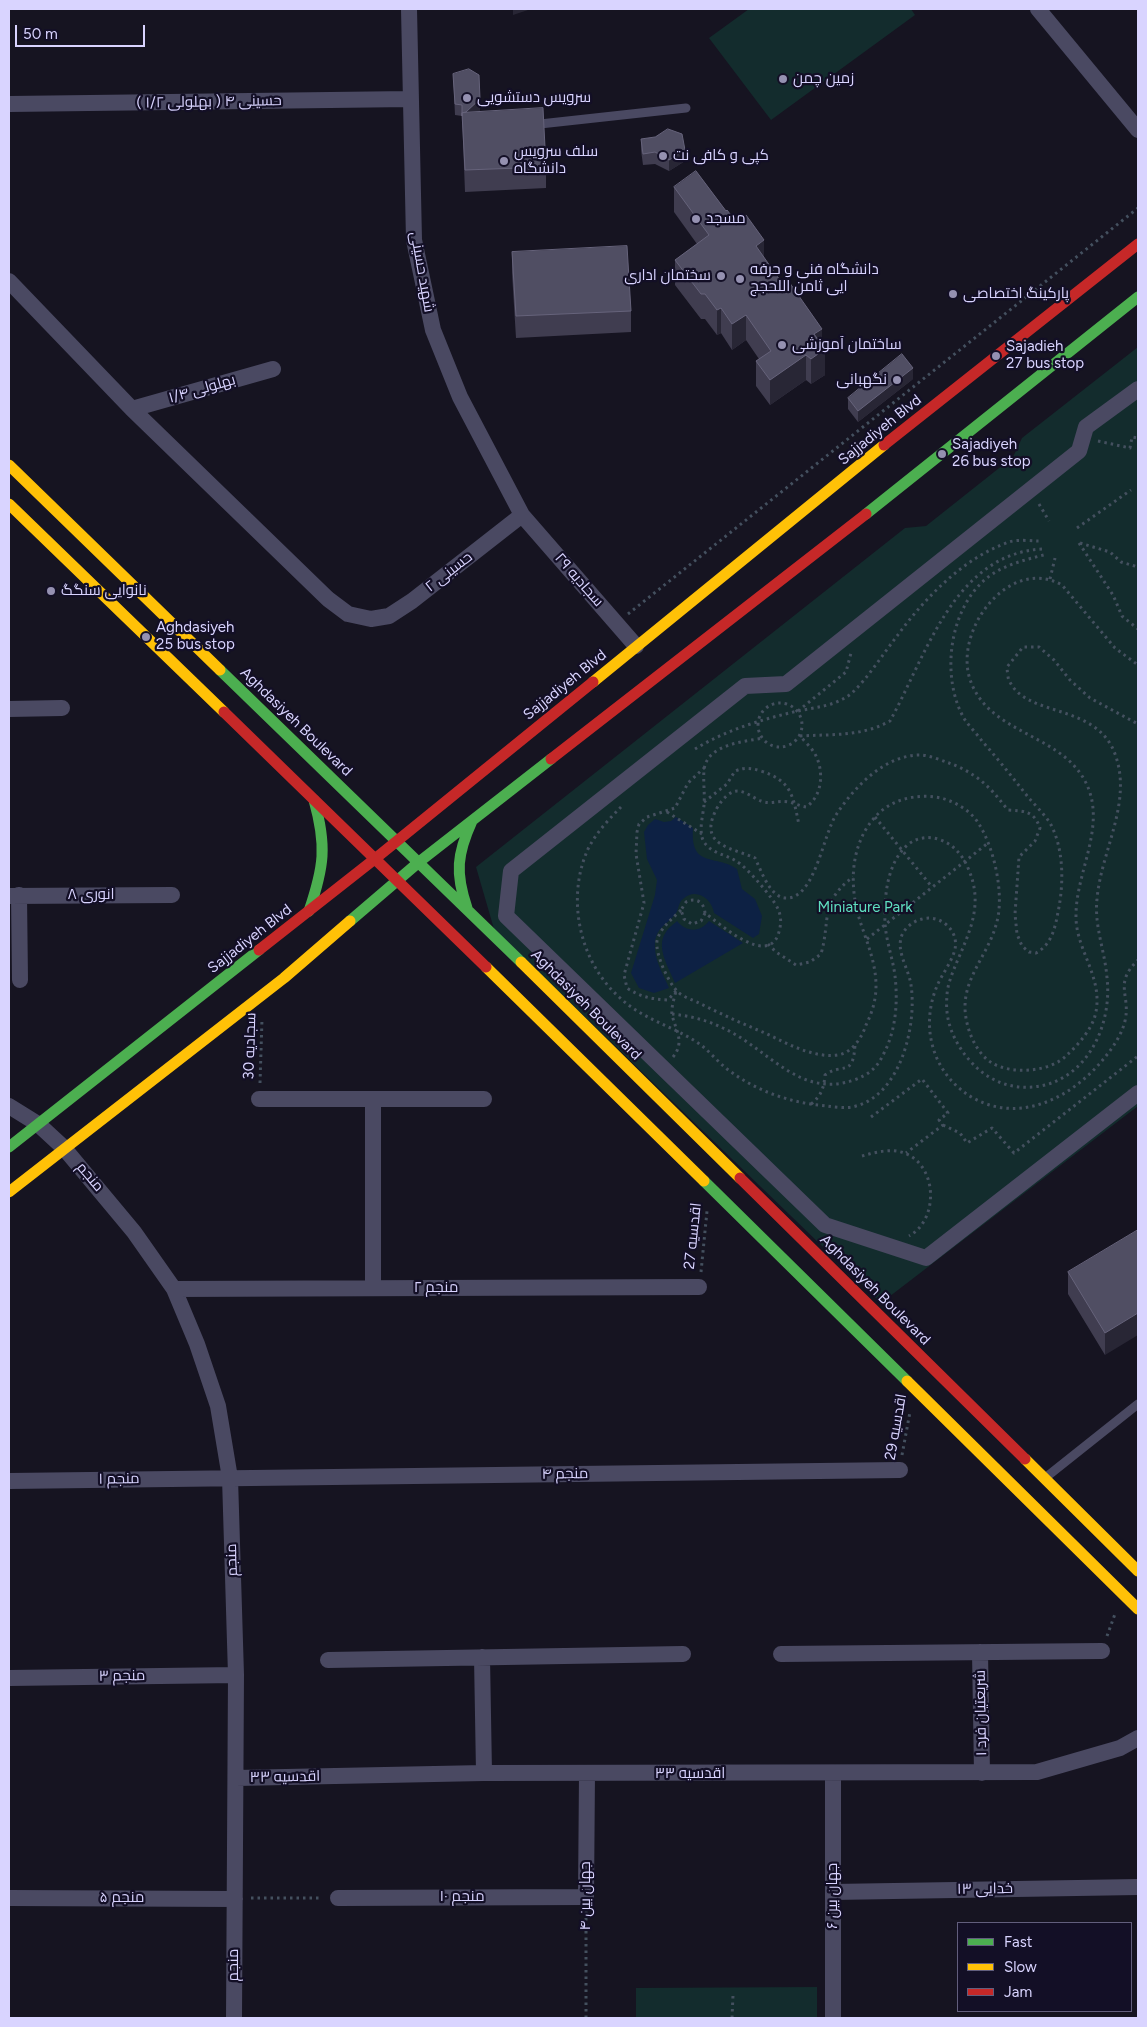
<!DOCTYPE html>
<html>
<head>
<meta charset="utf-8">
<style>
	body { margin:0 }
	#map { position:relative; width:1147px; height:2027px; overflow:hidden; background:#161421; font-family:Figtree,sans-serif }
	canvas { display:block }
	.frame { position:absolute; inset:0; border:10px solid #d9d4ff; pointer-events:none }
	.legend { position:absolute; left:957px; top:1922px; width:175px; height:90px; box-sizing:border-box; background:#130f26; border:1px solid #625e7d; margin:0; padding:6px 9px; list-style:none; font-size:15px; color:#d9d4ff }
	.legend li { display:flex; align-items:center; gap:10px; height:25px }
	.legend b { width:25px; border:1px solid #625e7d }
	.scale { position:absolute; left:15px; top:25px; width:130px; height:22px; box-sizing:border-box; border:2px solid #d9d4ff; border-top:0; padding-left:6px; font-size:15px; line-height:18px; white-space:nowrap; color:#d9d4ff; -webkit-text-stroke:4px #130f26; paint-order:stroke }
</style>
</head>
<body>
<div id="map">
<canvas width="1147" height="2027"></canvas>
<div class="frame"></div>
<ul class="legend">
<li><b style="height:6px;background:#4caf50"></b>Fast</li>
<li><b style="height:6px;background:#ffc107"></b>Slow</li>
<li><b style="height:6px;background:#c62828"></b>Jam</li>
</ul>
<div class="scale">50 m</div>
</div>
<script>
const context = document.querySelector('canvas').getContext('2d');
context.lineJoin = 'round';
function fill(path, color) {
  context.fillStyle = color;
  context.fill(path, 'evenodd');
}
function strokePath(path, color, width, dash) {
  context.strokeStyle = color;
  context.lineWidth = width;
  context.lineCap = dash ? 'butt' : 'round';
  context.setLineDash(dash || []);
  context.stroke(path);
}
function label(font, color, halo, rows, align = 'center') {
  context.font = font + ' Figtree,Cairo,sans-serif';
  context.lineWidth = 4.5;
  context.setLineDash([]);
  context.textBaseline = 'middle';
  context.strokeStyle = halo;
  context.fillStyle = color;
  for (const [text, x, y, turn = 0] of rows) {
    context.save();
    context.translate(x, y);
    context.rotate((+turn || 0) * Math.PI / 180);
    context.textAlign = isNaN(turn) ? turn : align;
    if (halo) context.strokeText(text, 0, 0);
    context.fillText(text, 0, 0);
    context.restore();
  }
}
fill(new Path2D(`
	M749,9H911L915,15L771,120L709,38Z
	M1138,347V1106L881,1303L494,929L476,867L905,528L926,526L1013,457L1022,438Z
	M817,1987V2018H636V1988Z`), '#132c2d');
fill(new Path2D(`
	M676,817L693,828C690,869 716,854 737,869L742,889L755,899L762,916L759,934L753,938L714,913C712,898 695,887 683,899C678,903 679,909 676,913C666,927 654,927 655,948C655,961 664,976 669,988L654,993L639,988L631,973L655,895L657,880L647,859L644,832L648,825L655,819L664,822L671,821Z
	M677,921C686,932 700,933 709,921L743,943L675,983C669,968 655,947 666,932C668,928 674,924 677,921Z`), '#0d2144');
strokePath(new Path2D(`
	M1098,441L1130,448L1132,437L1138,438
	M1039,504L1049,521
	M1077,528L1131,490
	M1079,543L1113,595L1122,616L1138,629
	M1080,543L1110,552L1121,562L1138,567
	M1042,549C954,554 926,656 890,721C861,737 832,734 800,736C804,741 811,747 815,754C824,770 823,796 806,807C800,806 794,803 788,802C778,800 771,805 761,801C753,798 742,788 733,792C726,794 718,805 715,812C699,846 733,848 755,858C761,870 770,898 786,898C815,899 823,835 836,815C854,787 885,755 920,755C929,755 940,760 949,763C963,768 977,776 988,787C995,793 1001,802 1008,810C1025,811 1034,811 1040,828L1035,841L1019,857L1015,914L1017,934L1022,946L1029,952L1036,953C1051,945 1055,929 1058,912C1064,884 1064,848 1050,823C1044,814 1035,805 1028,797C1013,778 998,759 982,741C977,734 970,727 965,720C939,677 949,601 994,573C1010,563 1029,559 1047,554
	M1050,579L1055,558
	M628,614L1138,208
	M758 725a22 22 0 1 1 44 0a22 22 0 1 1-44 0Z
	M798,711L846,672L851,653
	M695,749C726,730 763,719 798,711C817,707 836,706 852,693C868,678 883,654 897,636C925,598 963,558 1009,542C1018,539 1030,541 1039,541
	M704,802L727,784L735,771C745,767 751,768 761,771C792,781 793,796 799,825
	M621,807C609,819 596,833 588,849C566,898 579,961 619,997C643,1020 674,1026 701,1045C710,1052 718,1062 727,1069C756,1091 790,1103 827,1106C836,1107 847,1109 856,1106C901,1094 917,1025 911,985C909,970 897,953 901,938C903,929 913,921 922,919C940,914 959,930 955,949C952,962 942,974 937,986C919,1029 934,1077 975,1099C1021,1123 1070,1098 1101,1062C1111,1050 1121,1037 1125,1021C1131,995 1113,984 1138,960
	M667,812L702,834
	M875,817L932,887
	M681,910C671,920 660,928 657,941C655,954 669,984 678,992C683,997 693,1000 699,1003C721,1014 743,1024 765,1033C782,1041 798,1050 817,1054C827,1056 839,1057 848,1051C857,1045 863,1034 866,1025C872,1013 876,1000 876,986C876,964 868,945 861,924C849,889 849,846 875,817C891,799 917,793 941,798C956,802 971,811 979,824C995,850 1005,897 996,925C988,954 965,976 965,1007C965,1026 975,1053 992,1063C1012,1075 1051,1072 1067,1055C1078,1045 1091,1030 1095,1016C1105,978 1075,950 1076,915C1076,871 1108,824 1085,781C1059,732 985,734 969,676C956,626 1011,556 1062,585L1115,648L1138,665
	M705,913L701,921L692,924L684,919L681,910L686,902C696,897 704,902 705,913C719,923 766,966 778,935C781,926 782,918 778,909C774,899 746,866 736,861C725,854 712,854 704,842C698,832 703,816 704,805C705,793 703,782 704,770C707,744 743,742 763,738
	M867,939L988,843
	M768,944L776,952L796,965L810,962L821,954C831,919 819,903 853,877
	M676,991L668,1000C652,999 640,997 627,988L624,975L644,903L636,854L637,832L639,824L647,817L675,808L688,783L704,768
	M672,1014C690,1016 707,1020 723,1028C769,1049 799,1099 854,1080C868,1075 877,1068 883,1055C896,1031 898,1003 895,976C893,959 886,941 885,923C884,897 887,860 910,843C919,837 930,836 941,840C954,845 963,856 968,868C984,904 970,931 956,964C952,974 947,986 947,996C944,1024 957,1049 977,1068C996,1085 1020,1091 1045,1085C1091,1073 1112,1021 1107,978C1105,951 1094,926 1097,899C1101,851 1133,802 1115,754C1096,702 1025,718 1009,680C1008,680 1007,668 1007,667L1023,647H1039L1054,660L1070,680L1090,698L1138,724
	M673,1057C685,1042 676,1031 672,1015C671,1008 674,999 676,991
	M260,1083L262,1019
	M811,1104C821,1096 824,1088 825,1075C843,1062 853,1078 855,1045
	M871,1117L922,1079L948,1113L939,1120L943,1125L906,1153
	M943,1125L960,1133L967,1143L992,1128L1014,1153L1138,1056
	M862,1156C876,1152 891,1148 904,1153C938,1165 939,1220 909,1236
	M701,1272L707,1211
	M902,1455L910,1412
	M1107,1636L1115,1614
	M251,1898H322
	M586,2018V1911
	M732,2018L733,1995`), '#44505f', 3, [2.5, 4]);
strokePath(new Path2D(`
	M540,124L686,108
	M1045,1478L1138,1404`), '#4a4962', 9);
strokePath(new Path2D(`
	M409,9L414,240L433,330L460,397L522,515L636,646
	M1038,9L1138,130
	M9,104L410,99
	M9,281L132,409L328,599L348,614L371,619L389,616L412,601L522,515
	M1138,389L1086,427L1079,451L786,684L745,686L511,871L506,916L825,1225L926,1258L1138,1093
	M132,409L273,369
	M9,709L62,708
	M19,895L20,980
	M9,896L172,895
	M259,1099H484
	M373,1099V1288
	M9,1106L38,1124L64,1148L134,1232L174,1289L197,1344L218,1406L230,1478L236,1675L234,2018
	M174,1289L699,1287
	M9,1481L900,1470
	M980,1652L982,1773
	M781,1654L1102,1651
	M482,1657L484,1773
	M328,1660L683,1654
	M9,1678L236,1675
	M833,1774V2018
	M236,1778L484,1773L1037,1772L1120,1748L1138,1738
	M833,1892L1138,1887
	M9,1898L235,1899
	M338,1898L586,1897L587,1773`), '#4a4962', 16);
strokePath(new Path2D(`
	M866,514L1138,297
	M220,670L521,962
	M467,908C455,873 457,854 472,821
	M309,911C324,867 327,846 314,800
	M350,921L419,862L551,759
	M9,1147L259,950
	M704,1181L907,1381`), '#4caf50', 11);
strokePath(new Path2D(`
	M9,465L220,670
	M9,504L224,712
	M593,682L884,445
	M521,962L740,1178
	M486,967L704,1181
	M9,1192L284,978L350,921
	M907,1381L1138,1609
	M1025,1459L1138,1571`), '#ffc107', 11);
strokePath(new Path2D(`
	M884,445L1138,244
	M224,712L486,967
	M551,759L866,514
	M259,950L376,858L593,682
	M740,1178L1025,1459`), '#c62828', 11);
fill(new Path2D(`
	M453,74L480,110L478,112L546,167V188L465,192L462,116L455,115Z
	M641,139L685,161L669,171L655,164L643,165L641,150Z
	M674,187L726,211L764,258L822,345L825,375L811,384L806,380L770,405L756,386V361L759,359L746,340L732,350L721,333L717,335L705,319H701L675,285V260L697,244L674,212Z
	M512,252L631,311V332L516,338L512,273Z
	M913,379L858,422L848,409V398Z
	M1138,1230L1105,1355L1068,1294V1272Z`), '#403d50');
fill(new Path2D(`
	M513,9H531L513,15Z
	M480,99V110L463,126V115Z
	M685,150V161L669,171V160Z
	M764,240V265L756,246Z
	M721,308V333L717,335V310Z
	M746,315V340L732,350V324Z
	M822,329V352L825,349V375L811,384V359L814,334Z
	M806,355V380L770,405V380Z
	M913,368V379L858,422V411Z
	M1138,1313V1335L1105,1355V1333Z`), '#282635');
const building = new Path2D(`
	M469,69L479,75L480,99L466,112L462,113V116V105L455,104L453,74Z
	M543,108L546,167L465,170L462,113Z
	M668,129L682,134L685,150L669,160L655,152L643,154L641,139L655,137Z
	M696,171L726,211L727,210L737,223L746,215L764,240L756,246L782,283L787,279L822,329L814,334L825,349L811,359L806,355L770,380L756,361L771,351L746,315L732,324L721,308L717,310L705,294H701L675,260L709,235L674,187Z
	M627,246L631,311L516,316L512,252Z
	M902,354L913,368L858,411L848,398Z
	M1138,1230V1313L1105,1333L1068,1272Z`);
fill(building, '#504e63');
strokePath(building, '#66637b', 1);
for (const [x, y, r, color] of [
	[783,79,5,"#9591b1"],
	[467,98,5,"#9591b1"],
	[663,156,5,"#9591b1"],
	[504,161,5,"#9591b1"],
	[696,219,5,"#9591b1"],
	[721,276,5,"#9591b1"],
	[740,279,5,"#9591b1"],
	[953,294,5,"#9591b1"],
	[782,345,5,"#9591b1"],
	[996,356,5,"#9591b1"],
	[897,380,5,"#9591b1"],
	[942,454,5,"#9591b1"],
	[51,591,5,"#9591b1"],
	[146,637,5,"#9591b1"]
]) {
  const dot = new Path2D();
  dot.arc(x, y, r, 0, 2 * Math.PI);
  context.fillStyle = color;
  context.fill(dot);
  strokePath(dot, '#130f26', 2);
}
label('15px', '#d9d4ff', '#130f26', [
	["زمین چمن",793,79],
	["سرویس دستشویی",477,98],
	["سلف سرویس",514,152],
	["دانشگاه",514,169],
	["کپی و کافی نت",673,156],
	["مسجد",706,219],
	["دانشگاه فنی و حرفه",750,270],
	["ایی ثامن اللحجج",750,287],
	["سختمان اداری",711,276,"right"],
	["پارکینگ اختصاصی",963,294],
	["ساختمان آموزشی",792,345],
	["Sajadieh",1006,347],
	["27 bus stop",1006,364],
	["نگهبانی",887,380,"right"],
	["Sajadiyeh",952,445],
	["26 bus stop",952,462],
	["نانوایی سنگگ",61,591],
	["Aghdasiyeh",156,628],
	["25 bus stop",156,645]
], 'left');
label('15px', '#d9d4ff', '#130f26', [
	["حسینی ۴ ( بهلولی ۱/۲ )",209,102,-1],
	["شهید حسینی",422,272,80],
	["بهلولی ۱/۴",202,389,-16],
	["Sajjadiyeh Blvd",880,430,-39],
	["حسینی ۲",449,572,-38],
	["سجادیه ۲۹",579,580,49],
	["Sajjadiyeh Blvd",565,685,-39],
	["Aghdasiyeh Boulevard",296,722,44],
	["انوری ۸",91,895],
	["Sajjadiyeh Blvd",250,939,-38],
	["Aghdasiyeh Boulevard",586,1005,45],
	["سجادیه 30",250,1046,-88],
	["منجم",90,1177,50],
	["اقدسیه 27",693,1236,-84],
	["منجم ۲",436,1288],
	["Aghdasiyeh Boulevard",875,1290,45],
	["اقدسیه 29",896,1427,-80],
	["منجم ۴",565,1474,-1],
	["منجم ۱",119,1479,-1],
	["منجم",232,1560,-92],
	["منجم ۳",122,1676,-1],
	["شریعتیان فرد ۱",981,1713,-91],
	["اقدسیه ۳۳",690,1774],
	["اقدسیه ۳۳",285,1777,-1],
	["خدایی ۱۳",985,1889,-1],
	["جهان بین ۴",586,1896,-90],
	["جهان بین ۶",833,1896,-90],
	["منجم ۱۰",462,1897],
	["منجم ۵",122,1898],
	["منجم",234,1965,-90]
]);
label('15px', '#5fe0c0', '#130f26', [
	["Miniature Park",865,908]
]);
</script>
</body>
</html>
